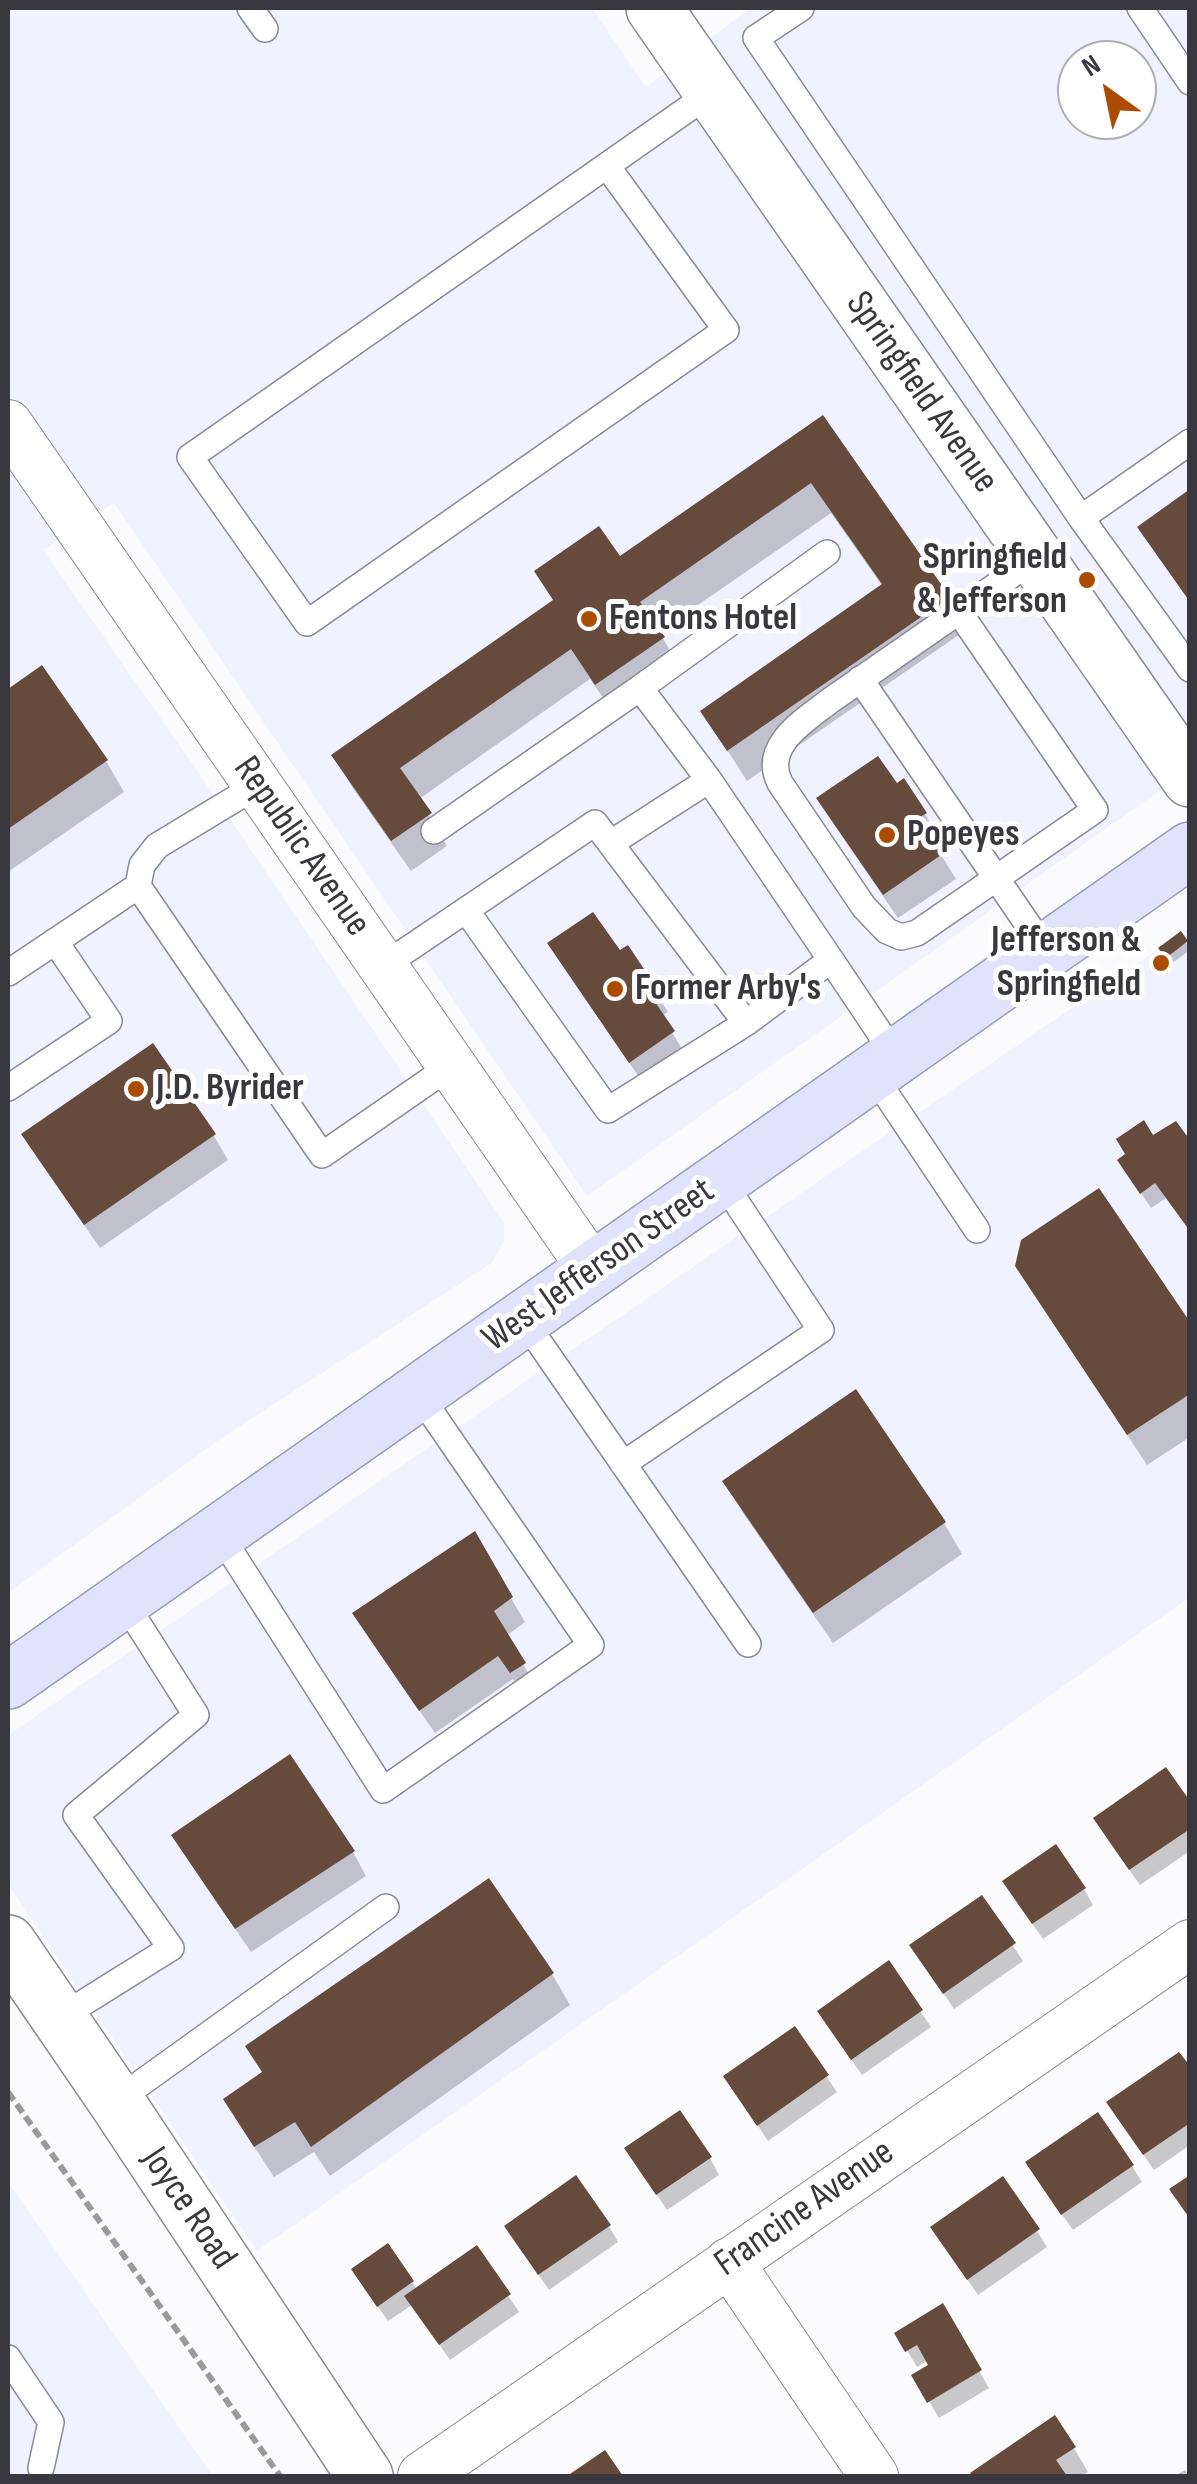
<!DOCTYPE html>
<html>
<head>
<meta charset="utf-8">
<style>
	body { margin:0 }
	#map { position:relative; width:1197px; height:2484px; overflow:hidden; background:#fbfbfe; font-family:"Sofia Sans Condensed",sans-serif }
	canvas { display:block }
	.frame { position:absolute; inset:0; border:10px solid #38383e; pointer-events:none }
	.north { position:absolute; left:1057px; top:40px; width:100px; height:100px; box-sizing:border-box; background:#fff; border:2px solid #afafb2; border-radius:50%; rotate:327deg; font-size:28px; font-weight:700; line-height:40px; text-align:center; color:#38383e }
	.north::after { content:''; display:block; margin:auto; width:35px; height:45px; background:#ac4c00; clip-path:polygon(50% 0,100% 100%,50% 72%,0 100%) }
</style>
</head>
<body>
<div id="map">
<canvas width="1197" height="2484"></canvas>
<div class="frame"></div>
<div class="north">N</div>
</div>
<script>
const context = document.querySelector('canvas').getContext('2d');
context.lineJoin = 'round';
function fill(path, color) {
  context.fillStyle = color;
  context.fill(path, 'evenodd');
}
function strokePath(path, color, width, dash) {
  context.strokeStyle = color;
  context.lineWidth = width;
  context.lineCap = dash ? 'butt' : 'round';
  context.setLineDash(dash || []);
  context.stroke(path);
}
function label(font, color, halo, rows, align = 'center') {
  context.font = font + ' "Sofia Sans Condensed",sans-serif';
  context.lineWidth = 10;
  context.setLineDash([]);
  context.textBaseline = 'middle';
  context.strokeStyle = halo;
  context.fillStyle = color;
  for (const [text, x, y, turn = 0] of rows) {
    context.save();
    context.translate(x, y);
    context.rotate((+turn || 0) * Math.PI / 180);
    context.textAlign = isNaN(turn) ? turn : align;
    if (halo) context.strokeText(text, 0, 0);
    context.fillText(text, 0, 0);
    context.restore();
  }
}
fill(new Path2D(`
	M8,8H592L646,87L750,8H1189V770L587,1196L114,503L43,550L194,766L504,1223V1241L492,1263L220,1439L8,1593ZM1077,60H1137V120H1077Z
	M1189,928V1598L257,2251L8,1884V1735Z
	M8,2182L213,2476H8Z`), '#f1f2ff');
fill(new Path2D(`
	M822,419L948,599L966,630L747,781L703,712L883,587L831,513L659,632L681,669L615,715L590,679L419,799L447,846L411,871L352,787L334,755Z
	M42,669L106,761L124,792L8,872V692Z
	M897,787L925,814L939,838L933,842L956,879L898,918L833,823Z
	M1186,943L1190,950L1171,964L1161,948Z
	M627,949L668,1012L662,1016L687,1057L645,1086L565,968L620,954Z
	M152,1046L214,1136L228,1160L100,1248L38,1159L24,1135Z
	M1153,1139L1190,1144V1230L1166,1198L1151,1208L1130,1177L1128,1154Z
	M1037,1298L1190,1327V1437L1147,1465Z
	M726,1482L944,1523L962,1554L833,1643L743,1513Z
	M474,1535L525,1622L506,1636L538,1689L526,1696L513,1679L435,1733L369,1638L355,1614Z
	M1190,1806V1851L1140,1885L1105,1835Z
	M353,1852L366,1876L251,1952L188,1860Z
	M1084,1889L1093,1905L1043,1939L1014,1898Z
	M981,1898L1023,1961L954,2009L922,1962Z
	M888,1964L931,2027L862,2075L829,2028Z
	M552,1974L570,2005L330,2176L314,2152L274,2177L244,2131Z
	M795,2030L837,2092L768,2141L736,2093Z
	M1190,2071V2145L1154,2170L1119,2119Z
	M710,2158L719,2175L667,2210L637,2165Z
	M1132,2166L1142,2182L1073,2230L1037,2179Z
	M609,2226L618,2242L549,2290L517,2243Z
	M1037,2231L1047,2247L978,2295L943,2244Z
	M477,2249L519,2312L450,2360L412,2305L388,2321L363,2286L412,2282L417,2290Z
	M942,2307L989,2388L939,2418L914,2376L931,2366L928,2360L917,2367L897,2334Z
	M1074,2448L1088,2472L1081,2476H975L974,2474Z
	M1185,2470L1190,2476H1174Z`), '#0003');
fill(new Path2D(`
	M823,415L950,597L727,751L700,711L882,584L811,483L640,602L665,637L595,685L571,649L400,768L432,813L391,841L331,755L553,600L534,571L599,526L620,556Z
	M1190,489V602L1137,527Z
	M42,665L108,760L8,829V689Z
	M878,756L897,783L904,778L927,813L920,817L944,853L883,895L816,798Z
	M593,912L620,950L628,945L656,987L648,992L675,1031L629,1063L547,943Z
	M1181,931L1188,941L1166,958L1158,948Z
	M153,1043L216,1134L84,1225L21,1134Z
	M1144,1120L1153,1135L1176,1121L1190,1140V1225L1187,1227L1155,1183L1140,1194L1117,1160L1125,1154L1116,1139Z
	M1099,1188L1190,1322V1394L1127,1435L1015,1266L1021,1240Z
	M856,1389L946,1522L813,1613L722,1481Z
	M475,1531L513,1597L494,1611L526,1663L510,1673L498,1656L419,1711L352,1613Z
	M290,1754L355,1851L235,1929L171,1835Z
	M1166,1767L1190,1801V1829L1129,1870L1093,1818Z
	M1056,1844L1086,1888L1032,1924L1002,1881Z
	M489,1878L554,1973L311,2147L295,2122L254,2147L223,2099L262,2072L245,2046Z
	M982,1895L1016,1943L943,1994L909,1945Z
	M889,1960L923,2010L851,2060L817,2011Z
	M795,2026L829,2075L757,2126L723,2076Z
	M1179,2052L1190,2066V2123L1143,2155L1106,2102Z
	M680,2110L712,2157L656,2195L624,2148Z
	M1098,2112L1134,2165L1061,2215L1025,2162Z
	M576,2175L611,2225L538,2275L504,2226Z
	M1190,2175V2219L1169,2189Z
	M1003,2176L1040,2229L967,2280L930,2227Z
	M388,2243L414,2281L377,2307L351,2269Z
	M477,2245L511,2294L439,2345L404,2296Z
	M943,2303L982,2370L927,2403L911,2375L928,2365L917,2345L905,2352L894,2333Z
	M1055,2415L1076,2447L1056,2460L1067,2476H973L970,2473Z
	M605,2450L623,2476H567Z`), '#664b3d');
const service = new Path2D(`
	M250,8L265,29
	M801,8L756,38L1081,518L1190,442
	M1140,8L1190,82
	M607,166L726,330L307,623L190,457L712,92
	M1081,518L1190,669
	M959,612L1095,810L917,933L901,937L887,931L864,907L780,783C761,746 805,720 831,700L1036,558
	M860,679L1046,951
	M640,688L827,553
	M258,785L157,846L142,865L138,886L322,1155L452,1065
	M434,831L640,688L709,780
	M611,843L709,780L831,960
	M466,910L608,1110L746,1023
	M383,966L595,823L746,1023L831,960L896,1057
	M8,973L138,886
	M872,1073L977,1230
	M8,1088L109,1021L55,941
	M523,1319L748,1644
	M623,1464L821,1330L721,1179
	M219,1533L383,1790L591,1645L418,1393
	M59,2018L171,1948L76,1815L196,1715L123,1600
	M116,2101L386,1907
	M8,2358L51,2422L41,2468`);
const minor = new Path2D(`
	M8,424L593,1270
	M729,2262L874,2476
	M422,2476L1190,1944`);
const tertiary = new Path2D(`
	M654,8L1190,779
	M8,1943L116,2101L365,2476`);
const primary = new Path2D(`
	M8,1681L1190,850`);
strokePath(service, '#888995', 28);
strokePath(minor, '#888995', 50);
strokePath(tertiary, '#888995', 58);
strokePath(primary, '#989bb7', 58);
strokePath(new Path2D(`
	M8,2092L280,2476`), '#9a9a9e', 6, [10, 5]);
strokePath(service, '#fff', 25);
strokePath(minor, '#fff', 48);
strokePath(tertiary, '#fff', 55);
strokePath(primary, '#e0e3fb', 55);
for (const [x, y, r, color] of [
	[1087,580,10,"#ac4c00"],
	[589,619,10,"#ac4c00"],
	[887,835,10,"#ac4c00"],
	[1161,963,10,"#ac4c00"],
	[615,989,10,"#ac4c00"],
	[136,1089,10,"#ac4c00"]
]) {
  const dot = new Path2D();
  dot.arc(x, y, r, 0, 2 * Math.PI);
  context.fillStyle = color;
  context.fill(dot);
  strokePath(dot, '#fff', 4);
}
label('38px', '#38383e', '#fff', [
	["Springfield Avenue",921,393,55],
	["Republic Avenue",301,847,55],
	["West Jefferson Street",599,1266,-35],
	["Joyce Road",188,2209,56],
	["Francine Avenue",805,2209,-35]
]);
label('bold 38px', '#38383e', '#fff', [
	["Springfield",1067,558,"right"],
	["& Jefferson",1067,602,"right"],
	["Fentons Hotel",609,619],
	["Popeyes",907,835],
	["Jefferson &",1141,941,"right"],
	["Springfield",1141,985,"right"],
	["Former Arby's",635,989],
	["J.D. Byrider",156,1089]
], 'left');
</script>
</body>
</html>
